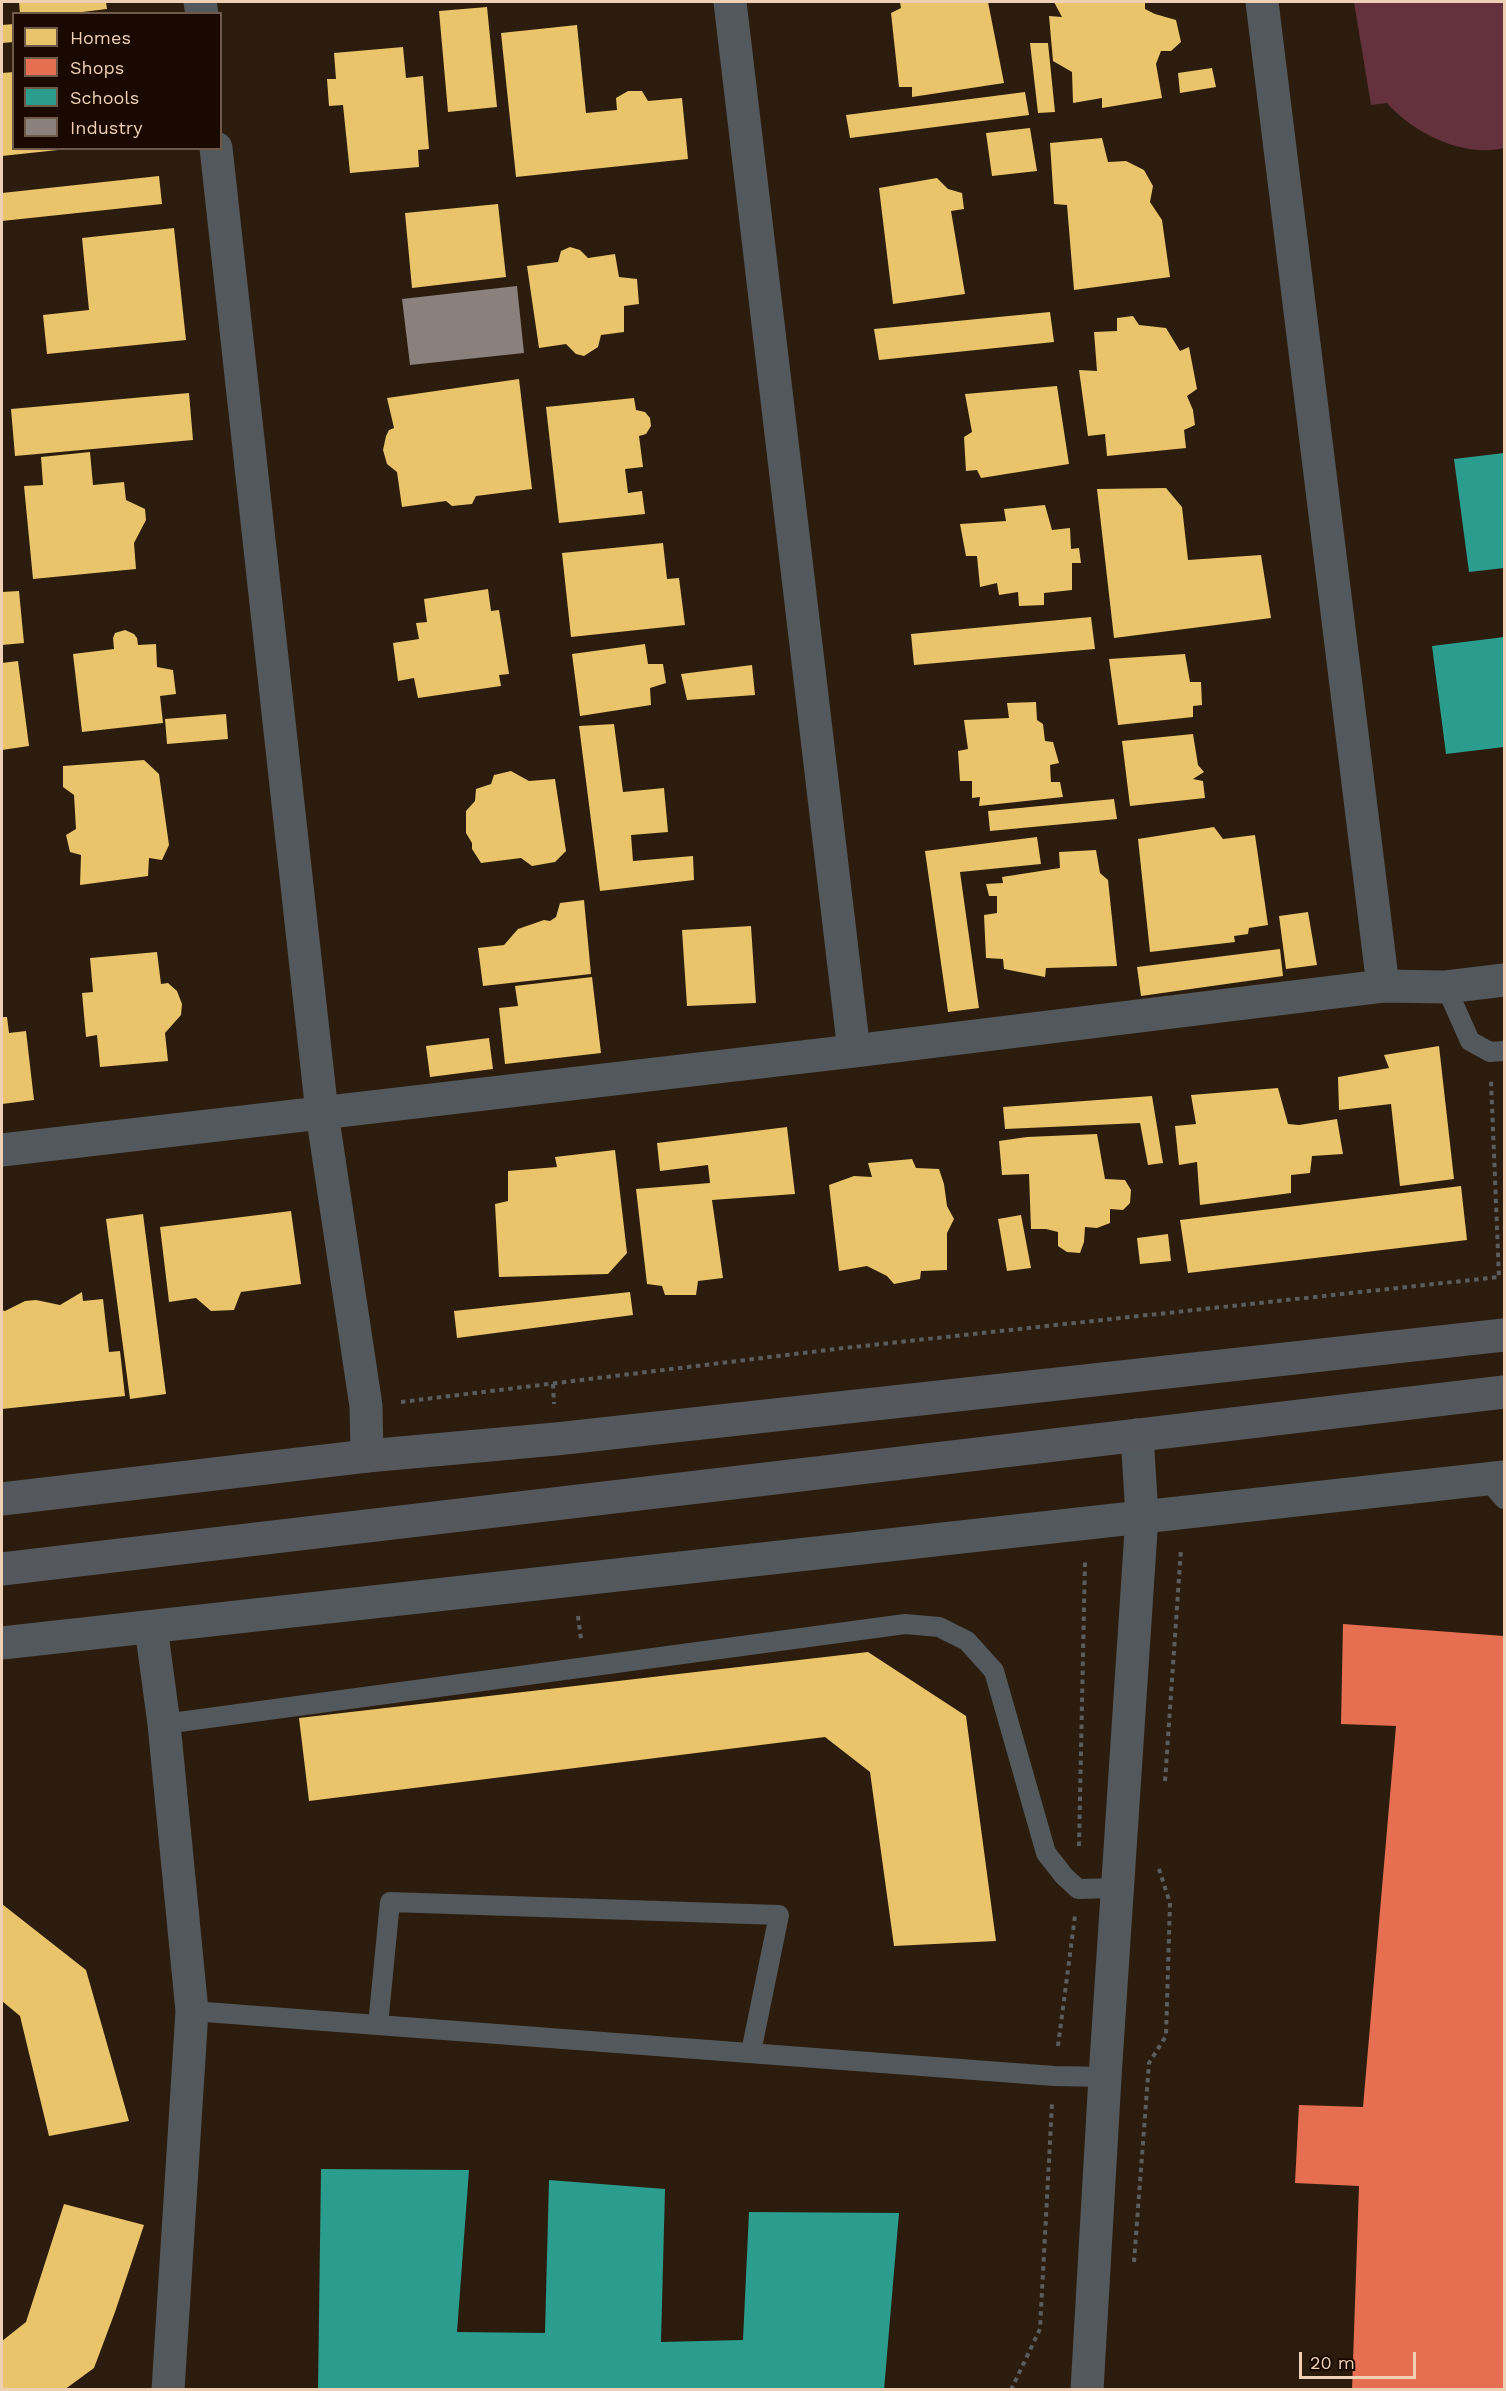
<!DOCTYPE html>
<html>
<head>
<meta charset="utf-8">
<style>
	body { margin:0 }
	#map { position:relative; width:1506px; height:2391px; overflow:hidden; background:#2b1c0d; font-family:"Work Sans",sans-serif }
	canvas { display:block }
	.frame { position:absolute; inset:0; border:3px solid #efd0b4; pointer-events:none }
	.legend { position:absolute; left:12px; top:12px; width:210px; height:138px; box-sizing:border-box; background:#190900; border:2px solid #6f5948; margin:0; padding:8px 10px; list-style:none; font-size:18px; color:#efd0b4 }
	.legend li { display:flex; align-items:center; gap:12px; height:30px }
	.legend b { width:30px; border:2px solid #6f5948 }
	.scale { position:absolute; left:1299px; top:2352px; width:117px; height:27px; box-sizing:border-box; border:3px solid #efd0b4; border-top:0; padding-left:8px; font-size:18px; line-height:21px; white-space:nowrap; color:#efd0b4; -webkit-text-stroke:4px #190900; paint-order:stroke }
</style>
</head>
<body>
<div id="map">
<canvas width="1506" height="2391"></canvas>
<div class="frame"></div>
<ul class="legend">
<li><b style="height:16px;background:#e9c46a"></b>Homes</li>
<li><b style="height:16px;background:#e76f51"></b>Shops</li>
<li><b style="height:16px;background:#2a9d8f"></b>Schools</li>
<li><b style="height:16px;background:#8a817c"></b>Industry</li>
</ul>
<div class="scale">20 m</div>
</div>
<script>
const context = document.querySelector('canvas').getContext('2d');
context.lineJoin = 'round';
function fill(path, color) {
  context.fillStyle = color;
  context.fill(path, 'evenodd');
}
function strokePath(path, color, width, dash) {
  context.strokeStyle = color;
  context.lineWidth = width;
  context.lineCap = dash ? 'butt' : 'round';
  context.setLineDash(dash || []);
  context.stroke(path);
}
fill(new Path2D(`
	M1354,2H1504V148C1464,158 1413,133 1387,103L1371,105Z`), '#63323c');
fill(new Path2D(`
	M19,2H106L107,9L66,14H20Z
	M900,2H988L1004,83L912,97V87H899L891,13L901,8Z
	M1054,2H1145V9L1155,14L1176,20L1181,42L1171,51H1161L1156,64L1162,98L1102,108V98L1073,103L1072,72L1053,61L1049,16L1062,17Z
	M487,7L497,107L448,112L439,11Z
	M14,24V42L2,43V25Z
	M577,25L586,113L617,110L616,98L628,91H642L648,101L682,98L688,159L516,177L501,33Z
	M1030,43H1048L1055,112L1038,113Z
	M403,47L406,78L423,76L429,149L418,150L419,167L350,173L343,105L329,106L327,79H336L334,53Z
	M1212,68L1216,87L1180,93L1178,73Z
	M14,72V148L58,150L2,156V73Z
	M1025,92L1029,115L850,138L846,115Z
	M1030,128L1037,171L992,176L986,133Z
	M1102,138L1108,162L1126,161L1144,170L1153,186L1150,202L1162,220L1170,277L1074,290L1067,205L1054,204L1050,143Z
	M159,176L162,204L2,221V193Z
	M937,178L948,189L962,193L964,209L951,211L965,294L893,304L879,188Z
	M498,204L506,277L412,288L405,213Z
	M174,228L186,340L47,354L43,315L89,310L82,238Z
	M570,247L580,250L588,258L615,254L619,277L637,279L639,304L624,306V332L601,335L598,347L584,356L576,354L566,344L539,348L527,266L558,262L561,251Z
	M1050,312L1054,342L879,360L874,329Z
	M1133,316L1139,325L1166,328L1180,351L1189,347L1197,389L1187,396L1193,410L1195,425L1184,430L1186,448L1107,456L1105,434L1088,436L1079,370L1097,371L1094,332L1117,331V318Z
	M519,379L532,489L476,496L472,504L452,506L446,501L402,507L397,472L387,464L383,450L386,436L389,430L394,428L387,398Z
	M1057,386L1069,464L981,478L977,470L966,471L964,437L972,432L965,394Z
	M189,393L193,440L15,456L11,409Z
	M634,398L636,410L645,412L650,418L651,426L646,434L639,436L643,467L625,469L628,493L642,491L645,514L559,523L546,407Z
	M90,452L93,485L124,482L126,500L145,509L146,520L134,543L136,569L33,579L24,486L43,485L41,457Z
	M1166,488L1182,507L1188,560L1261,555L1271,618L1114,638L1097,489Z
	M1045,505L1052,530L1070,528L1071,549L1079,548L1081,563H1072V590L1044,593V605L1019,606L1018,592L999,595L997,583L980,587L977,556H966L960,524L1006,521L1004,509Z
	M663,543L667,579L679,578L685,625L571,637L562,553Z
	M488,589L491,611L499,610L509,674L499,675L501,686L418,698L414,678L398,681L393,643L419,639L416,623L427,622L424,599Z
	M19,591L24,643L2,645V592Z
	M1091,617L1095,649L914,665L911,634Z
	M125,630L134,634L137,638L138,645L156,644L157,667L173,670L176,694L160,696L163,723L82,732L73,654L114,649L113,638L115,633Z
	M645,644L648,664H663L666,683L650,688L651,705L580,716L572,654Z
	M1185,654L1190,682H1201L1202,705L1193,706V717L1118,725L1109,659Z
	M18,661L29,746L2,750V663Z
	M752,665L755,695L687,700L681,674Z
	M1036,702L1037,720L1043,724L1045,741L1053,742L1059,763L1050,765L1051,782H1060L1063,797L979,806L980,797L972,798V781H960L958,751L968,749L964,720L1009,718L1007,703Z
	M226,714L228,739L167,744L165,719Z
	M614,724L623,792L664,788L668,832L631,835L633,861L693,856L694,880L600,891L579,726Z
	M1193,734L1198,765L1204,772L1193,779L1203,781L1205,798L1130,806L1122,741Z
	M144,760L159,774L169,845L162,860L149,858L148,876L80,885L81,855L70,852L66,835L76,829L74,795L63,787V766Z
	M511,771L529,781L555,779L566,851L555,862L532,866L521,858L481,863L472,849V843L466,833V811L475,801L476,789L491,784L494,775Z
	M1114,799L1117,819L990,831L988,811Z
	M1214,827L1223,839L1255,835L1268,925L1249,928L1248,934L1234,936L1235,942L1150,952L1138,839Z
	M1037,837L1041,864L960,872L979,1008L948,1012L925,851Z
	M1096,850L1100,873L1108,880L1117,966L1046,968L1045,977L1004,969L1003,959L986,958L984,915L997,913V896H989L986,884L1003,883L1002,877L1060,868L1059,852Z
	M584,900L591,974L483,986L478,948L504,945L518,929L544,920L550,921L556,917L560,903Z
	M1308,912L1317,965L1286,969L1279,916Z
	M751,926L756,1003L687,1006L682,930Z
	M1280,949L1283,976L1141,996L1137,967Z
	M157,952L161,984L168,983L177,991L182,1004L181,1015L165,1033L168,1061L100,1067L97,1035L86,1037L82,993L93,992L90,958Z
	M592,977L601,1053L505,1064L499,1008L518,1006L515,986Z
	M2,1017H7L9,1033L26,1031L34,1100L2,1104Z
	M489,1038L493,1069L430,1077L426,1046Z
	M1439,1046L1454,1179L1400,1186L1391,1104L1339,1110L1338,1077L1389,1068L1384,1055Z
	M1278,1088L1288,1124L1299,1125L1337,1119L1343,1154L1312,1156L1310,1173L1291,1175V1193L1200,1205L1197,1162L1179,1165L1175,1126L1196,1124L1191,1095Z
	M1152,1096L1163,1163L1148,1165L1140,1123L1005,1129L1003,1107Z
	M787,1127L795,1194L712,1200L723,1278L698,1281L696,1295H665L662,1286L647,1284L636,1189L710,1183L708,1165L660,1171L657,1143Z
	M1097,1134L1105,1179L1125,1180L1131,1190L1130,1203L1123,1210L1110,1209V1223L1097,1228L1085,1227L1084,1242L1080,1253L1067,1252L1058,1246V1232L1046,1229H1031L1029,1174L1002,1175L999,1141L1027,1137Z
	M615,1150L627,1253L608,1274L499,1277L495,1204L508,1201V1171L557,1167L555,1157Z
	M912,1159L916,1168L939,1169L944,1184L947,1206L954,1219L947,1233V1270L921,1271L920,1279L894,1284L887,1276L867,1266L839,1271L829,1185L854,1176L872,1177L868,1163Z
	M1461,1186L1467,1240L1188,1273L1180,1220Z
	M291,1211L301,1284L241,1292L234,1310L211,1311L196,1298L169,1302L160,1227Z
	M143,1214L166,1394L130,1399L106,1219Z
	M1021,1215L1031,1268L1007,1271L998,1219Z
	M1168,1234L1171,1261L1140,1264L1137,1238Z
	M82,1292L83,1301L103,1299L109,1352L120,1351L125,1396L2,1409V1310L5,1311L25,1301L36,1300L60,1305Z
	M630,1292L633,1315L457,1338L454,1311Z
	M868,1652L966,1716L996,1941L894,1946L870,1772L825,1737L309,1801L299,1718Z
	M2,1904L86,1970L129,2121L49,2136L20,2016L2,2001Z
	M64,2204L144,2225L115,2312L94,2368L64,2390H2V2341L26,2322Z`), '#e9c46a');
fill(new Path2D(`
	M1343,1624L1504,1636V2390H1352L1359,2186L1295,2183L1299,2105L1363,2107L1396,1726L1341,1724Z`), '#e76f51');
fill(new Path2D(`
	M1504,453V568L1469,572L1454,459Z
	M1504,637V747L1446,754L1432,646Z
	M321,2169L469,2170L457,2332L545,2333L549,2180L665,2189L661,2342L743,2340L749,2212L899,2213L884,2390H318Z`), '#2a9d8f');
fill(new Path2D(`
	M517,286L524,353L410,365L402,299Z`), '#8a817c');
strokePath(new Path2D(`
	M553,1384L554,1404
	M401,1402L844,1348L1499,1277L1491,1080
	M578,1616L581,1639
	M1165,1781L1181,1549
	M1079,1846L1085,1560
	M1058,2046L1075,1916
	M1134,2262L1149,2063L1166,2036L1170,1903L1158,1866
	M1011,2390L1040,2329L1052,2104`), '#5b5d5d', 4, [4.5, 4.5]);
strokePath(new Path2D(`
	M1446,987L1470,1041L1490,1052L1504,1051
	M1487,1479L1504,1499
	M164,1724L905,1624L939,1627L967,1641L994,1671L1046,1853L1064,1876L1078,1889L1118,1888
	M192,2011L1054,2076L1105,2077
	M378,2025L390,1902L779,1915L751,2052`), '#52585b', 20);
strokePath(new Path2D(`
	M200,2L202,14
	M730,2L854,1051
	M1262,2L1383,986
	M216,148L322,1113L366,1406L367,1456
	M2,1150L854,1051L1383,986L1446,987L1504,980
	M151,1627L164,1724L192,2011L168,2390
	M2,1643L1504,1477
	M1087,2390L1105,2077L1142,1516L1137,1435`), '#52585b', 33);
strokePath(new Path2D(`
	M2,1499L367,1456L556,1439L1504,1335
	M2,1569L1504,1392`), '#54585c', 33);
</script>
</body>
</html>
